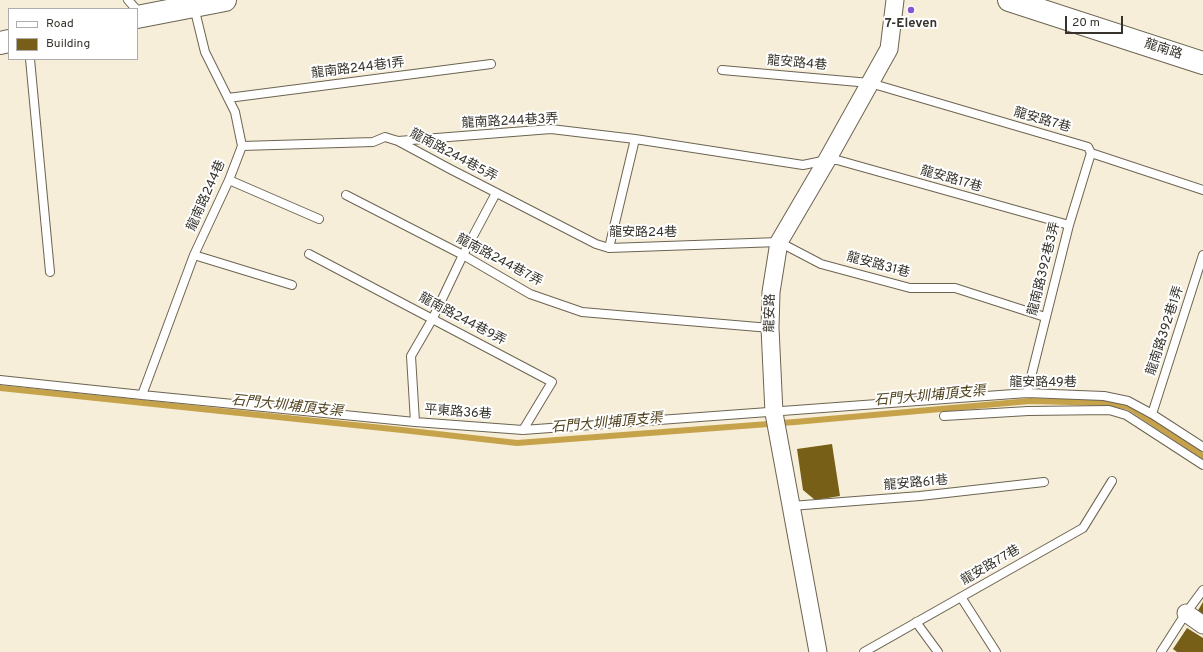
<!DOCTYPE html>
<html>
<head>
<meta charset="utf-8">
<style>
	body { margin:0 }
	#map { position:relative; width:1203px; height:652px; overflow:hidden; background:#f7eed9; font-family:Overpass,sans-serif }
	canvas { display:block }
	.legend { position:absolute; left:8px; top:8px; width:130px; height:52px; box-sizing:border-box; background:#fff; border:1px solid #afadaa; margin:0; padding:5px 7px; list-style:none; font-size:12px; color:#36332b }
	.legend li { display:flex; align-items:center; gap:8px; height:20px }
	.legend b { width:20px; border:1px solid #afadaa }
	.scale { position:absolute; left:1065px; top:16px; width:58px; height:18px; box-sizing:border-box; border:2px solid #36332b; border-top:0; padding-left:5px; font-size:12px; line-height:14px; white-space:nowrap; color:#36332b; -webkit-text-stroke:3px #fff; paint-order:stroke }
</style>
</head>
<body>
<div id="map">
<canvas width="1203" height="652"></canvas>
<ul class="legend">
<li><b style="height:5px;background:#fff"></b>Road</li>
<li><b style="height:11px;background:#785f18"></b>Building</li>
</ul>
<div class="scale">20 m</div>
</div>
<script>
const context = document.querySelector('canvas').getContext('2d');
context.lineJoin = 'round';
function strokePath(path, color, width, dash) {
  context.strokeStyle = color;
  context.lineWidth = width;
  context.lineCap = dash ? 'butt' : 'round';
  context.setLineDash(dash || []);
  context.stroke(path);
}
function fill(path, color) {
  context.fillStyle = color;
  context.fill(path, 'evenodd');
}
function label(font, color, halo, rows, align = 'center') {
  context.font = font + ' Overpass,"Noto Sans TC",sans-serif';
  context.lineWidth = 4;
  context.setLineDash([]);
  context.textBaseline = 'middle';
  context.strokeStyle = halo;
  context.fillStyle = color;
  for (const [text, x, y, turn = 0] of rows) {
    context.save();
    context.translate(x, y);
    context.rotate((+turn || 0) * Math.PI / 180);
    context.textAlign = isNaN(turn) ? turn : align;
    if (halo) context.strokeText(text, 0, 0);
    context.fillText(text, 0, 0);
    context.restore();
  }
}
strokePath(new Path2D(`
	M0,388L402,430L517,443L795,422L1030,401L1109,403L1129,407L1203,456`), '#c6a34b', 6);
fill(new Path2D(`
	M832,444L840,496L815,500L803,490L797,449Z
	M1203,602V616L1197,612Z
	M1187,628L1203,638V652H1177L1173,649Z`), '#785f18');
const lane = new Path2D(`
	M128,0L136,9
	M30,59L50,272
	M722,70L870,83L1088,147L1091,153L1203,190
	M228,98L491,64
	M398,141L450,169L596,244L609,248L779,242L821,264L910,288H955L1045,317
	M242,146L373,142L385,137L398,141L551,129L635,139L803,165L827,160H837L1069,225
	M229,180L319,219
	M346,195L463,255L530,294L582,312L770,328
	M609,248L635,139
	M309,254L552,382L523,430
	M194,255L292,285
	M0,380L142,395L415,422L523,430L1027,393L1104,396L1128,401L1152,414L1203,447
	M1027,393L1069,225L1091,153
	M142,395L194,255L229,180L242,146L235,112L205,52L194,7
	M1152,414L1203,255
	M944,416L1028,411L1109,410L1126,415L1203,465
	M415,422L411,356L433,318L463,255L496,193
	M791,506L920,496L1044,482
	M961,597L996,652
	M916,622L938,652
	M864,652L1083,528L1112,481
	M1161,652L1186,613L1203,590`);
const street = new Path2D(`
	M1186,613L1203,625
	M818,652L774,413L770,328L771,292L779,242L827,160L889,49L895,0`);
const secondary = new Path2D(`
	M1009,0L1203,63
	M137,17L225,0
	M0,43L9,41`);
strokePath(lane, '#6c6452', 10);
strokePath(street, '#6c6452', 19);
strokePath(secondary, '#6c6452', 24);
strokePath(lane, '#fff', 8);
strokePath(street, '#fff', 17);
strokePath(secondary, '#fff', 22);
for (const [x, y, r, color] of [
	[911,10,4,"#8456cf"]
]) {
  const dot = new Path2D();
  dot.arc(x, y, r, 0, 2 * Math.PI);
  context.fillStyle = color;
  context.fill(dot);
  strokePath(dot, '#fff', 1.5);
}
label('bold 13px', '#36332b', '#fff', [
	["7-Eleven",911,24]
]);
label('13px', '#36332b', '#fff', [
	["龍南路",1163,50,18],
	["龍安路4巷",797,64,5],
	["龍南路244巷1弄",358,69,-7],
	["龍安路7巷",1042,121,16],
	["龍南路244巷3弄",510,122,-3],
	["龍南路244巷5弄",453,156,28],
	["龍安路17巷",951,180,16],
	["龍南路244巷",207,196,-66],
	["龍安路24巷",643,233],
	["龍南路244巷7弄",499,261,28],
	["龍安路31巷",878,266,15],
	["龍南路392巷3弄",1045,269,-76],
	["龍安路",771,313,-89],
	["龍南路244巷9弄",462,320,28],
	["龍南路392巷1弄",1166,331,-72],
	["龍安路49巷",1043,383],
	["平東路36巷",458,413,4],
	["龍安路61巷",916,484,-5],
	["龍安路77巷",991,566,-30]
]);
label('italic 14px', '#50411c', '#fff', [
	["石門大圳埔頂支渠",930,397,-5],
	["石門大圳埔頂支渠",287,407,6],
	["石門大圳埔頂支渠",607,424,-5]
]);
</script>
</body>
</html>
